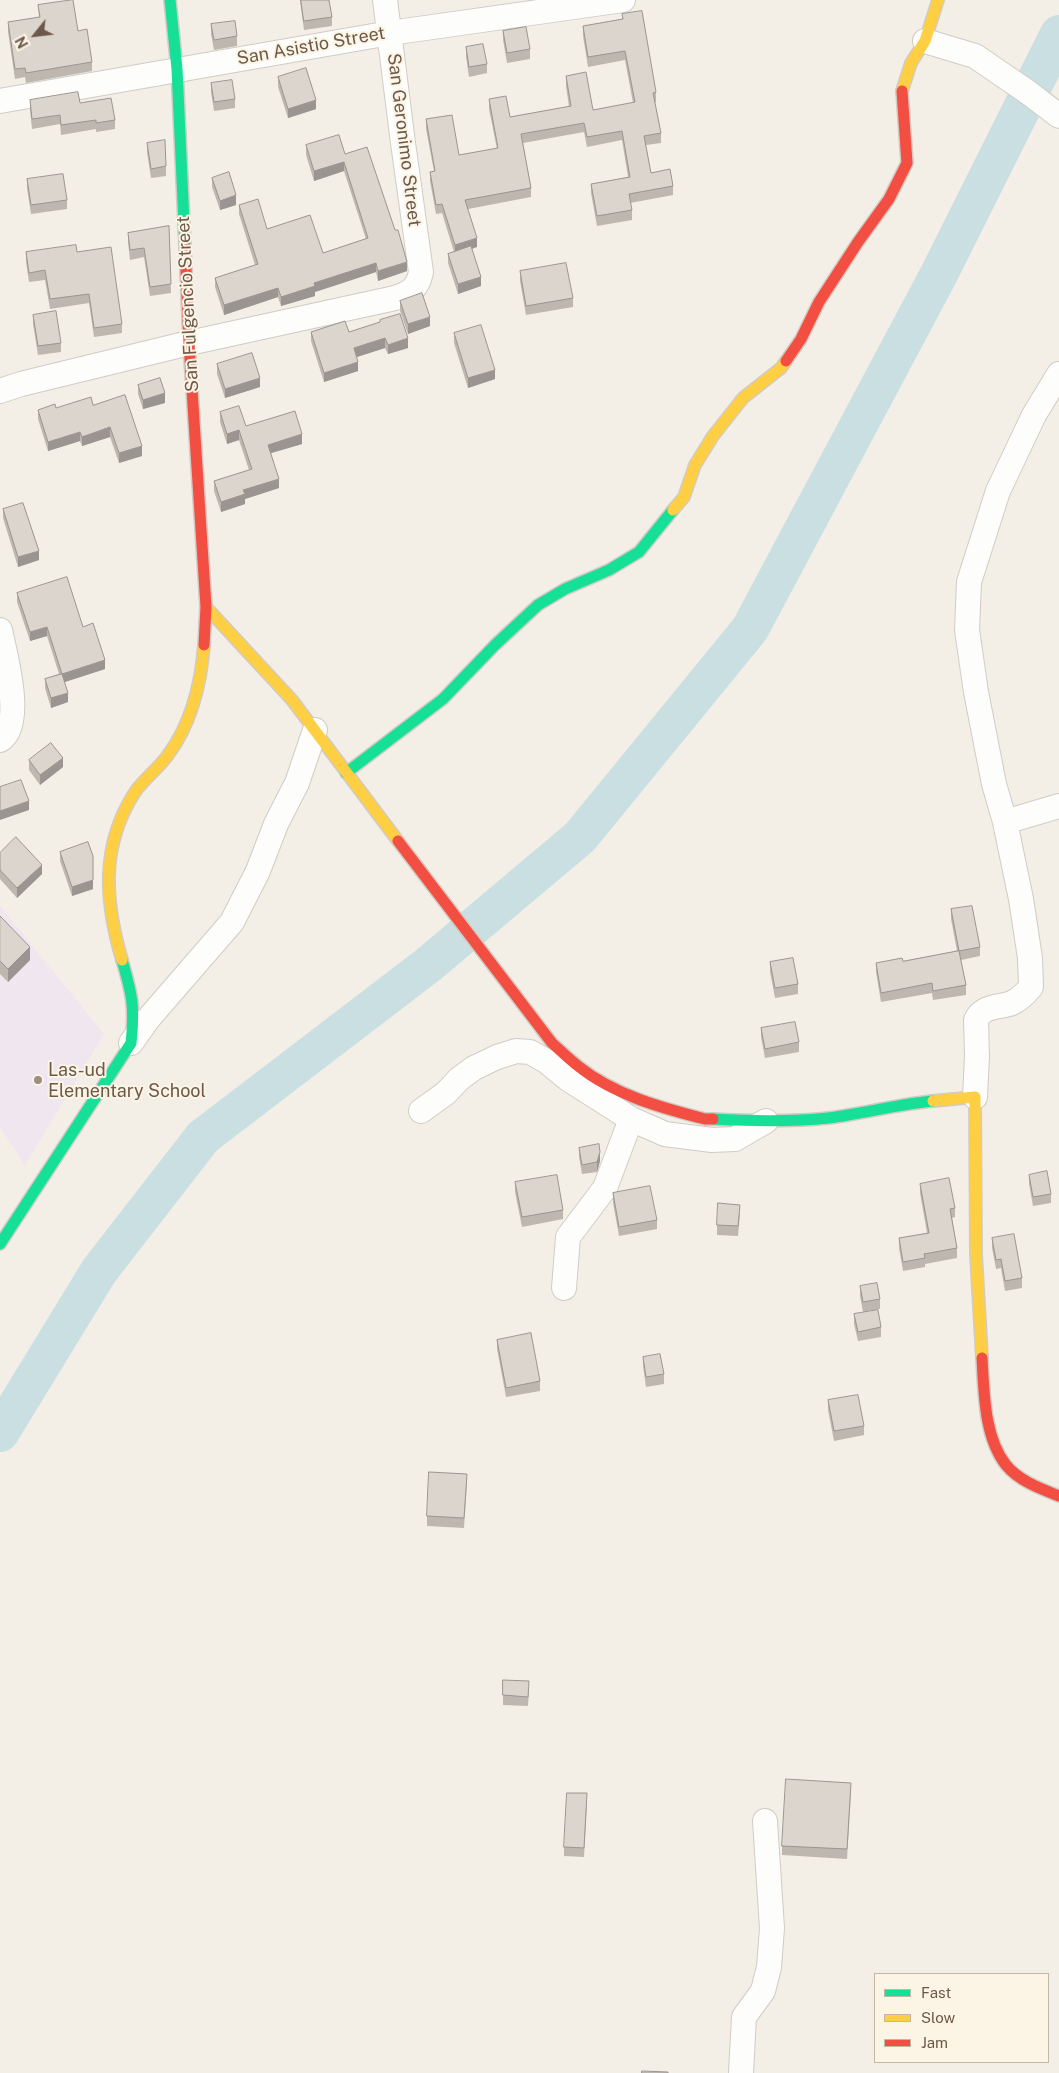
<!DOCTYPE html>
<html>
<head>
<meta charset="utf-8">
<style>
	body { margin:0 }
	#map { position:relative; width:1059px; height:2073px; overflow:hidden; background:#f3efe7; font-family:"Public Sans",sans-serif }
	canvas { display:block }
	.legend { position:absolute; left:874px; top:1973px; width:175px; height:90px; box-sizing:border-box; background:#fcf5e6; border:1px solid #c3b7a8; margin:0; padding:6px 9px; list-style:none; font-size:15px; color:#6d594b }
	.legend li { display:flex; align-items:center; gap:10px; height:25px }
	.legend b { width:25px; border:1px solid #c3b7a8 }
	.north { position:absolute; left:10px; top:10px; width:50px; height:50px; -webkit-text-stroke:4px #fcf5e6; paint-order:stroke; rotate:241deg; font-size:14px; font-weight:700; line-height:20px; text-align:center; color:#6d594b }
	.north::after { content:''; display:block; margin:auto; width:18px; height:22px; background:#6d594b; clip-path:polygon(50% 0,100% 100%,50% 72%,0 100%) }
</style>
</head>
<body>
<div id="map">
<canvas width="1059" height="2073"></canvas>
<ul class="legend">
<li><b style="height:6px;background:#16e098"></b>Fast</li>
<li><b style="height:6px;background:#ffcf43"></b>Slow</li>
<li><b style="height:6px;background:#f24e42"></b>Jam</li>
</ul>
<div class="north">N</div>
</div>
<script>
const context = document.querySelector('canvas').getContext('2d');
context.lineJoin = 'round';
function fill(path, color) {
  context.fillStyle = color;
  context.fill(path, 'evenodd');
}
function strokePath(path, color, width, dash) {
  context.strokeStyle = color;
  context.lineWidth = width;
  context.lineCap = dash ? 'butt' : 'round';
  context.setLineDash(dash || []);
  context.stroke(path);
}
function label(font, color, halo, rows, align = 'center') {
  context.font = font + ' "Public Sans",sans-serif';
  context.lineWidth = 4;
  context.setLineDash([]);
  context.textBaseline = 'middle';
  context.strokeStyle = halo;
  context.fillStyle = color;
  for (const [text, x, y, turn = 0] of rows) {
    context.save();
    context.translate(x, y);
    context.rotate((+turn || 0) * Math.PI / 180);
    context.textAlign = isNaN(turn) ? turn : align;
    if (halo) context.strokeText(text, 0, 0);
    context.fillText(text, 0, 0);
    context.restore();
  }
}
fill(new Path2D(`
	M0,906L104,1034L25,1165L0,1127Z`), '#f0e6ef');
strokePath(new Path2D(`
	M0,1433L99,1271L203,1137L428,965L580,837L750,629L939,274L1059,34`), '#cadfe1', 38);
const street = new Path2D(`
	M925,41L975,56L1029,93L1059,116
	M0,101L390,33L623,0
	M0,391L21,384L189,343L395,298C410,293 418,288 421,272L403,143L385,0
	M0,630C5,654 25,725 0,740
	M1005,822L1059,806
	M131,1043L148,1019L232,922L258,871L276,824L297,783L315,730
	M975,1097L977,1056L976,1020C983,1005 999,1008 1012,1003C1020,999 1026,993 1031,987L1030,958L1021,899L1005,822L994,784L976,692L967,630L969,582L998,491L1034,415L1059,374
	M421,1111L446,1093L459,1079L474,1068L497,1057L516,1051L530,1052L546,1061L568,1079L631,1119L665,1134L712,1140L735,1139L766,1121
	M564,1288L568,1237L605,1188L631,1119
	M741,2073L744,2017L763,1991L769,1967L772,1928L765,1821`);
const fast = new Path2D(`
	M170,0L177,69L185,246
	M346,773L443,699L495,645L538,605L565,589L609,570L639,552L673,510
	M713,1119C751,1121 790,1122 828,1118C863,1114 898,1104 933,1101
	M0,1244L131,1043C135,1007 132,994 122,960`);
const slow = new Path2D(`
	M902,91L911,63L925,41L938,0
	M673,510L684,497L695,465L713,436L743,398L781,368L786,361
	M206,607L292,700L398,841
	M122,960C105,902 100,846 135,792C144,779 158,769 168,755C191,724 201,684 204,645
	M933,1101L975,1097L976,1254L982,1358`);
const jam = new Path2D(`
	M185,246L189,343L206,607L204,645
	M786,361L801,339L819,302L858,242L889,199L907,163L902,91
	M398,841L552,1043C561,1051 569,1059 578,1066C614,1095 662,1108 705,1119H713
	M982,1358C984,1392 984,1437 1006,1465C1019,1481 1041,1489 1059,1496`);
strokePath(street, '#d1cbc4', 26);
strokePath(fast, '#d2cbc4', 14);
strokePath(slow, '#d2cbc4', 14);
strokePath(jam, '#d2cbc4', 14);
strokePath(street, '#fdfdfb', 24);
strokePath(fast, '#16e098', 11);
strokePath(slow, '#ffcf43', 11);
strokePath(jam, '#f24e42', 11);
fill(new Path2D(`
	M300,0H329L332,17V26L304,30Z
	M38,5L78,31L92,62V71L26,83L25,77L15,79L8,32V22L39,17Z
	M622,14L656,92V102H655L661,133V143L646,145L651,173L673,186V195L630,203L632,210V220L597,226L591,193V184L628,177L622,140L587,147L584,132L523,143L531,188V197L468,209L477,247L472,249L481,286L458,294L448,263V254L454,252L442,213L436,214L430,181V172L434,171L426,129V119L459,155L497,149L489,109V99L510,117L569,107L566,86V76L593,110L633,103L625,60L588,67L583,36V26L622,19Z
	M211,24L237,36V46L214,50L211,34Z
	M503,31L530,49V59L507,63L503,40Z
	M466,47L487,64V73L469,77L466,57Z
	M278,77L316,109L288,118L278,87Z
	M211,83L235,99V108L214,111L211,92Z
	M30,100L80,103L115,120V129L96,132V129L61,135L60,124L32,129L30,110Z
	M147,143L166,166V176L151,178L147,152Z
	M306,145L345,154L407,271L378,281L376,272L315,292V296L281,306L278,297L224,315L215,287V278L255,265L239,214V205L267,229L323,253L366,239L344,171L314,181L306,155Z
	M212,178L236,205L220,210L212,187Z
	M27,179L67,200V209L31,214L27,188Z
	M169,226L171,293L150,296L144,257L130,260L128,242V233Z
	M26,252H77L122,324V333L94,337L89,303L50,309L45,280L29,282L26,262Z
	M520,271L573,298V307L526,315L520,281Z
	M400,301L430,326L408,334L400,311Z
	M33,315L61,343V352L38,355L33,324Z
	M380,320L408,348L388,354L385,348L356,357L358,371L324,382L311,341V332H349L380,322Z
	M454,333L495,379L468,388L454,343Z
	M217,364L260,387L225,398L217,374Z
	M138,385L165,403L143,409L138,394Z
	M93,405L142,456L119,463L110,437L82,446L80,441L48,451L38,419V410Z
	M220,412L246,426L302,444L271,453L279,488L245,499V504L221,512L214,491V481L249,470L239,440L227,444L220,422Z
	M3,509L39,560L18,567L3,518Z
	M17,593L83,627L105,669L64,682L68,702L51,708L45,688V679L59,674L47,636L30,641L17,602Z
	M29,760L63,767L40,785L29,770Z
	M60,852L93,889L72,896L60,861Z
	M0,853L42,874L17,898L0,879Z
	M951,909L980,947V956L961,960L966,985V995L933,1000L932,993L881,1002L876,972V963L903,961L957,951L951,919Z
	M0,916L30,960L8,982L0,974Z
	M770,962L798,984V994L775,998L770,972Z
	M761,1028L799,1042V1052L765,1058L761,1037Z
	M579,1148L600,1161L597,1172L582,1174L579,1157Z
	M1029,1175L1051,1194V1203L1033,1206L1029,1184Z
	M515,1182L563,1210V1219L522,1227L515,1192Z
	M920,1184L955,1208V1217L952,1218L957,1248V1258L925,1264V1267L903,1271L899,1248V1238L927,1233L920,1193Z
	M613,1193L657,1220V1229L619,1236L613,1203Z
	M740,1214L738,1236L717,1235V1225Z
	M992,1238L1022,1278V1288L1005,1291L1001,1268L996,1269L992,1248Z
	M860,1286L880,1299V1309L863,1312L860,1296Z
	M854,1314L881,1327V1337L858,1341L854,1324Z
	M497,1340L540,1381V1391L506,1397L497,1349Z
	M643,1357L664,1374V1384L646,1387L643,1366Z
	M828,1400L864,1426V1435L834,1441L828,1410Z
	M467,1483L464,1528L427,1526V1516Z
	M503,1680L529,1690L528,1706L503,1705Z
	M851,1792L847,1859L782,1855V1846Z
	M587,1803L584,1857L564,1856V1847Z`), '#bdb7b0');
fill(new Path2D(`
	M316,100V109L288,118V109Z
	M344,162V171L314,181V171Z
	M236,195V205L220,210V201Z
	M477,238V247L455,254V245Z
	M407,262V271L378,281V271Z
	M376,263V272L315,292V296L281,306V297L314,283Z
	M481,277V286L458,294V284Z
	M278,288V297L224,315V305Z
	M430,317V326L408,334V324Z
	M385,338V348L354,358V348Z
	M408,338V348L388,354V345Z
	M358,362V371L324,382V373Z
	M495,370V379L468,388V378Z
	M260,378V387L225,398V389Z
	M165,393V403L143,409V400Z
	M110,427V437L82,446V437Z
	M239,430V440L227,444V434Z
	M80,432V441L48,451V442Z
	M302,434V444L268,454V445Z
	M142,446V456L119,463V453Z
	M279,479V488L245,499V504L221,512V502L243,490Z
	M39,551V560L18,567V557Z
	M47,627V636L30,641V632Z
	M105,660V669L62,683V674Z
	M68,693V702L51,708V698Z
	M63,758V767L40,785V775Z
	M29,801V810L0,820V811Z
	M42,865V874L17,898V888Z
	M93,880V889L72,896V887Z
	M30,947V960L8,982V969Z
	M600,1152V1161L597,1172V1162Z`), '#9a9590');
const building = new Path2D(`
	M73,0L78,31L87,29L92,62L26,73L25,68L15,69L8,22L40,17L38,5Z
	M301,0H329L332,17L304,21Z
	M642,11L656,92L653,93L661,133L644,136L651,173L670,169L673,186L629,194L632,210L597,216L591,184L630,177L622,131L587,137L584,123L521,134L531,188L465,200L477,238L455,245L442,204L436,205L430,172L435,171L426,119L452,115L459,155L498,148L489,99L506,96L510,117L571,106L566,76L586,72L593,110L635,102L625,51L588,57L583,26L623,19L622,14Z
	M235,21L237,36L214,40L211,24Z
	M526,27L530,49L507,53L503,31Z
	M483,44L487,64L469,67L466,47Z
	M306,68L316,100L288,109L278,77Z
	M232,80L235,99L214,102L211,83Z
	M78,92L80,103L111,98L115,120L96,123V120L61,125L60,115L32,119L30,100Z
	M339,135L345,154L367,147L395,230H398L407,262L378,271L376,263L314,283L315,286L281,297L278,288L224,305L215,278L258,264L239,205L258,199L267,229L310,215L323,253L368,238L344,162L314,171L306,145Z
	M165,140L166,166L151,169L147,143Z
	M229,172L236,195L220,201L212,178Z
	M63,174L67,200L31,205L27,179Z
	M169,226L171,284L150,287L144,248L130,250L128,233Z
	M76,245L77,252L111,247L122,324L94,328L89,294L50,299L45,270L29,273L26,252Z
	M471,246L481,277L458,284L448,254Z
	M566,263L573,298L526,306L520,271Z
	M422,293L430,317L408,324L400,301Z
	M56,311L61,343L38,346L33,315Z
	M400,314L408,338L388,345L385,338L354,348L358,362L324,373L311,332L345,321L349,332L380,322V320Z
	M481,325L495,370L468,378L454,333Z
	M252,353L260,378L225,389L217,364Z
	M160,378L165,393L143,400L138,385Z
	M125,395L142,446L119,453L110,427L82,437L80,432L48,442L38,410L55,404L56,408L91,397L93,405Z
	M239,406L246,426L295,411L302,434L268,445L279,479L243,490L245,494L221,502L214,481L252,469L239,430L227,434L220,412Z
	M23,503L39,551L18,557L3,509Z
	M67,577L83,627L93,623L105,660L62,674L47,627L30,632L17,593Z
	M62,674L68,693L51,698L45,679Z
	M51,743L63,758L40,775L29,760Z
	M21,780L29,801L0,811V787Z
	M16,837L42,865L17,888L0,870V853Z
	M88,842L93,856V880L72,887L60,852Z
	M972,906L980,947L959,951L951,909Z
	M0,916L30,947L8,969L0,961Z
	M959,951L966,985L933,991L932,983L881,993L876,963L902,958L903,961Z
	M793,958L798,984L775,988L770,962Z
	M795,1022L799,1042L765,1049L761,1028Z
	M599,1144L600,1152L597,1162L582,1165L579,1148Z
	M1047,1171L1051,1194L1033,1197L1029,1175Z
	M557,1175L563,1210L522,1217L515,1182Z
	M949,1178L955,1208L950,1209L957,1248L924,1254L925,1258L903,1262L899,1238L929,1233L920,1184Z
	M650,1186L657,1220L619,1227L613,1193Z
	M718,1203L740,1205L738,1226L717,1225Z
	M1014,1234L1022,1278L1005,1281L1001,1259L996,1260L992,1238Z
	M877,1283L880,1299L863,1302L860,1286Z
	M878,1310L881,1327L858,1332L854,1314Z
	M531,1333L540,1381L506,1388L497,1340Z
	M660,1354L664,1374L646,1377L643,1357Z
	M858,1395L864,1426L834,1431L828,1400Z
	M429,1472L467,1474L464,1518L427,1516Z
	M503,1680L529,1681L528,1697L503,1695Z
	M786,1779L851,1783L847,1849L782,1846Z
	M567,1793H587L584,1848L564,1847Z
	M642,2071L668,2072V2073H642Z`);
fill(building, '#dcd5cd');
strokePath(building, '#9a9590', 1);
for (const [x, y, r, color] of [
	[38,1080,5,"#9c8e82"]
]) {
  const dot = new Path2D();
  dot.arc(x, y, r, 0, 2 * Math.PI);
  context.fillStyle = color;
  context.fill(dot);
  strokePath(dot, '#fcf5e6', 2);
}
label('18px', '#6d594b', '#fcf5e6', [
	["San Asistio Street",311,46,-10],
	["San Geronimo Street",404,140,83],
	["San Fulgencio Street",188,304,-93]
]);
label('18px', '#6d594b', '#fcf5e6', [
	["Las-ud",48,1070],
	["Elementary School",48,1091]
], 'left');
</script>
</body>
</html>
